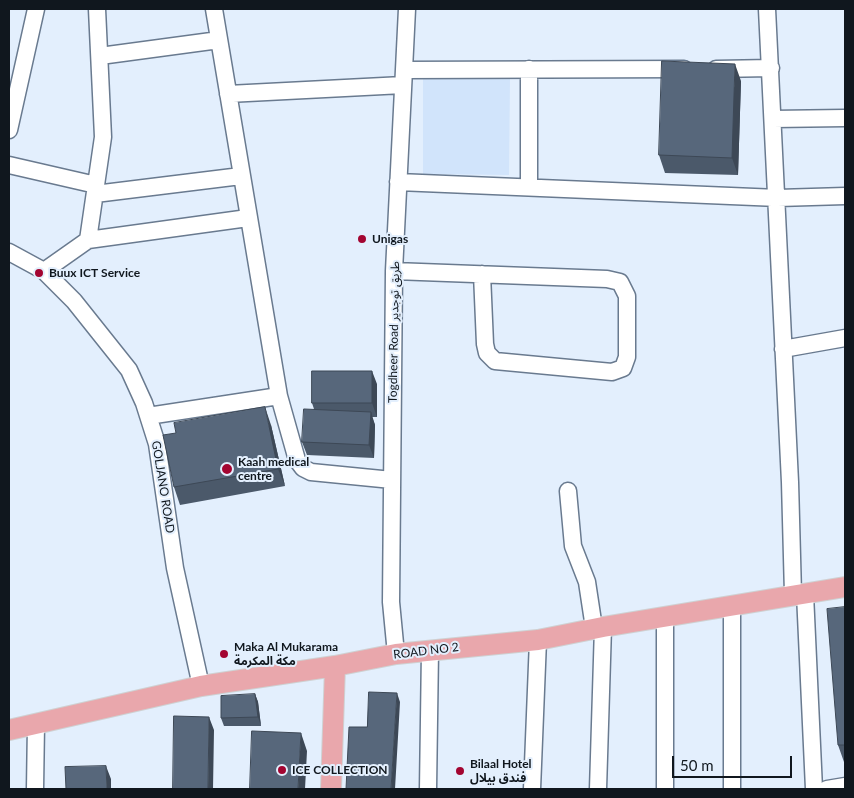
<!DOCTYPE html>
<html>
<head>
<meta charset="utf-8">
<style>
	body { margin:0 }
	#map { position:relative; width:854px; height:798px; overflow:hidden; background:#e3effd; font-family:Lato,sans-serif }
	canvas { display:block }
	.frame { position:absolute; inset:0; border:10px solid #10171e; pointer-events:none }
	.scale { position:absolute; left:672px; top:756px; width:120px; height:22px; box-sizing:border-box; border:2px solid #10171e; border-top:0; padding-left:6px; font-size:15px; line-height:18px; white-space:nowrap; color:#10171e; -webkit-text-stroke:4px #e3effd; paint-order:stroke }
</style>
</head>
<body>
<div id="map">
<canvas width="854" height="798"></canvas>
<div class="frame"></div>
<div class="scale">50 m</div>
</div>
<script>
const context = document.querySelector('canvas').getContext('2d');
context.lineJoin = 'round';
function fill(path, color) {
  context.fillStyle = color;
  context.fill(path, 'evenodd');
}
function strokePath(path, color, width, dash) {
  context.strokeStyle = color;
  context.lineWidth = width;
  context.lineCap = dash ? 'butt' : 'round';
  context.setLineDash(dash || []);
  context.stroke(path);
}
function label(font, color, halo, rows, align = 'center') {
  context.font = font + ' Lato,"Noto Sans Arabic",sans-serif';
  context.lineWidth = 4;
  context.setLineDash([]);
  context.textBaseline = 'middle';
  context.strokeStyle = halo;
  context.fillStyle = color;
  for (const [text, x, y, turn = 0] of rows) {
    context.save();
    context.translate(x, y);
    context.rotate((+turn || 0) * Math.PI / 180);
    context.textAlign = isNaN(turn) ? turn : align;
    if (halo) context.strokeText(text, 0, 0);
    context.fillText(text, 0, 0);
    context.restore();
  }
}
fill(new Path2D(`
	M423,77L510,78L509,175L423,174Z`), '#d1e4fb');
const minor = new Path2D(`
	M214,9L279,396L297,460L303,468L311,472L392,480
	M767,9L790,482L793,594
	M100,56L219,40
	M529,69V186
	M716,69L771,68
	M404,70L684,69
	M228,94L403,85
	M773,119L845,118
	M9,130L36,9
	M9,165L96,185
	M398,182L778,198L845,196
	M95,194L241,176
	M88,240L248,218
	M9,252L44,271L74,301L129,370L144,403L157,444L175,568L201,686
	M44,271L88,240L103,137L97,9
	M394,271L607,279L620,282L627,296V357L623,368L612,372L495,361L487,353L485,344L482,274
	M783,349L845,338
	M148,416L279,396
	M568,491L573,546L587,582L594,628
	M805,594L814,789
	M665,617V789
	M396,654L391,602L394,271L407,9
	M35,789L36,724
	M428,789L430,650
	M532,789L538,640
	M598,789L603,627
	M732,789V607
	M827,789L845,786`);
const major = new Path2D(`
	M9,730L201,686L335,666L396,654L538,640L603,627L845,587
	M331,789L335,666`);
strokePath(minor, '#697a8f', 19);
strokePath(major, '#cfd1d2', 22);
strokePath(minor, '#fff', 16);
strokePath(major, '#e9a7ac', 20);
fill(new Path2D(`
	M741,81L738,175L665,173L659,155Z
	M377,384V417H372L375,425L374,458L307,455L302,442L314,409L312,403Z
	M271,425L285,486L180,505L174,487Z
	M845,607V762H844L838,745Z
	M255,694L258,702L261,726H224L221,718Z`), '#4b596a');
fill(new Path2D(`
	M735,64L741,81L738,175L732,158Z
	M372,371L377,384V417L372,403Z
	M265,407L271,425L285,486L278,469Z
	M371,412L375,425L374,458L369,445Z
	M397,693L400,702L395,789H391Z
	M255,694L258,702L261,726L258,717Z
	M209,717L214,730L213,789H208Z
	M301,733L307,751L305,789H298Z
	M106,766L111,779V789H107Z`), '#3d4856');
const building = new Path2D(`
	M662,61L735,64L732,158L659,155Z
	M312,371H372V403H312Z
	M265,407L278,469L174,487L163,435L176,433L174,423Z
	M304,409L371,412L369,445L302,442Z
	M845,607V745H838L827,609Z
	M369,692L397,693L391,789H346L349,727H367Z
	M255,694L258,717L221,718V696Z
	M174,716L209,717L208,789H173Z
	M252,731L301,733L298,789H250Z
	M106,766L107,789H66L65,767Z`);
fill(building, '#57677b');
strokePath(building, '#3d4856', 1);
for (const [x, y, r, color] of [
	[362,239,5,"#a30531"],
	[39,273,5,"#a30531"],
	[227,469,6,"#a30531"],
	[224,654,5,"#a30531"],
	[282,770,5,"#a30531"],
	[460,771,5,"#a30531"]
]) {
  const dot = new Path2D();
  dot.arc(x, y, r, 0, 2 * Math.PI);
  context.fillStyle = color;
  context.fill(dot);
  strokePath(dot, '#e3effd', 2);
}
label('bold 12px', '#10171e', '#e3effd', [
	["Unigas",372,239],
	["Buux ICT Service",49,273],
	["Kaah medical",238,462],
	["centre",238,476],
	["Maka Al Mukarama",234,647],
	["مكة المكرمة",234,661],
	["Bilaal Hotel",470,764],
	["فندق بيلال",470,778],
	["ICE COLLECTION",292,770]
], 'left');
label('12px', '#10171e', '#e3effd', [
	["Togdheer Road طريق توجدير",394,332,-89],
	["GOLJANO ROAD",163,487,81],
	["ROAD NO 2",426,651,-7]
]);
</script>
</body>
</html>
